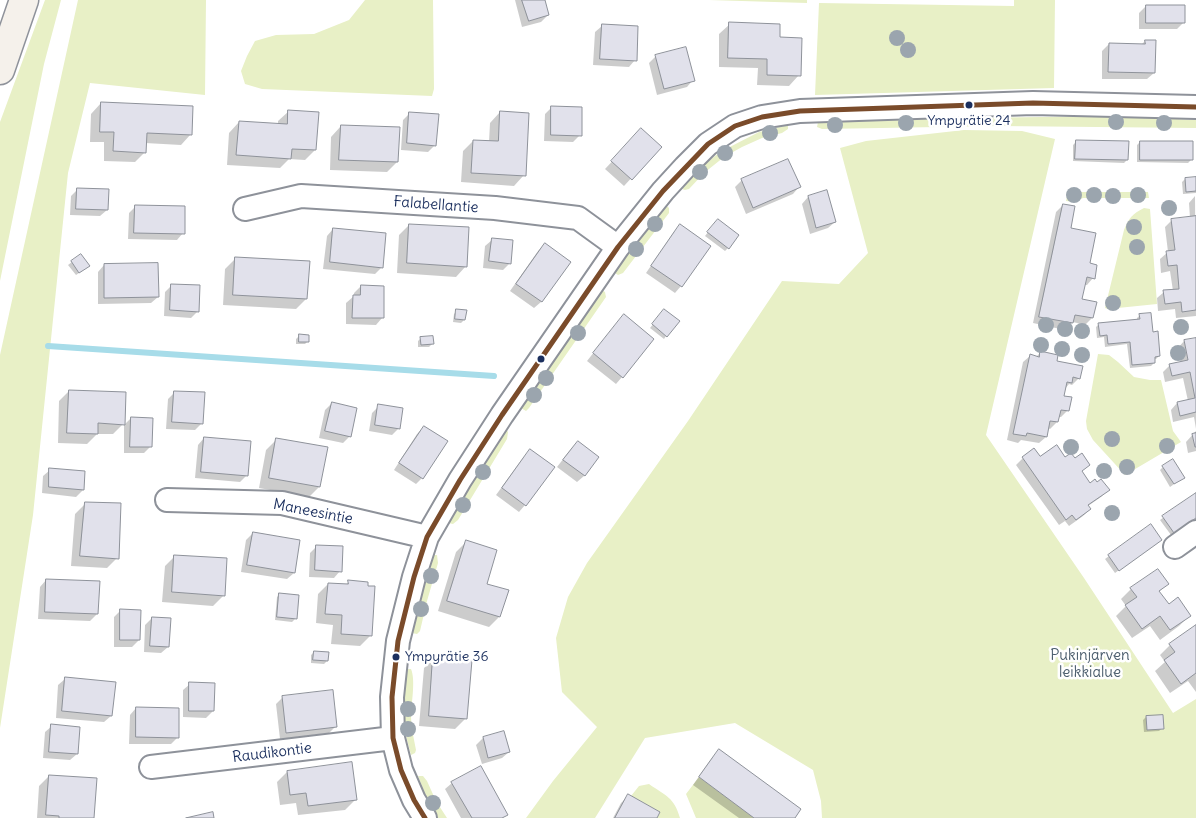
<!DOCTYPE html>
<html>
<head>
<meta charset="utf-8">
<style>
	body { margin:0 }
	canvas { display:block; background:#fff }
</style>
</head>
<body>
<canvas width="1196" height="818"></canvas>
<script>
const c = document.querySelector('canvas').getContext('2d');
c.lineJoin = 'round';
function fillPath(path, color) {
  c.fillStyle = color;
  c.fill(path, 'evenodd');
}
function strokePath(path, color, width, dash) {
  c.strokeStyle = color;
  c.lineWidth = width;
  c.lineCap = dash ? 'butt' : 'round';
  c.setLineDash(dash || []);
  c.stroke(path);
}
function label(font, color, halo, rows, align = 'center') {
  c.font = font + ' Delius,sans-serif';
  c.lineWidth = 5;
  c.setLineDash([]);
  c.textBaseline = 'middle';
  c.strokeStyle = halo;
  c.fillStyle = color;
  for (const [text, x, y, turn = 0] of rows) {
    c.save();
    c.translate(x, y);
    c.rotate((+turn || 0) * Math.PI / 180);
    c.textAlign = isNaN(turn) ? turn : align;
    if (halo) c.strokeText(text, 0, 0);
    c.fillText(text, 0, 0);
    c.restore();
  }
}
fillPath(new Path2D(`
	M45,0H61L44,64L0,281V122Z
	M78,0H206L205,95L90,83L68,173L33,515L0,728V355Z
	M365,0H433L434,89L432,96L262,89L245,84L241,71L247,56L255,41L276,35L314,34L349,20Z
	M709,0H807V3Z
	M1014,0H1055L1054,88L815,95L819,3L1014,6Z
	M1115,116L1196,120V128L998,126L822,129L817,127L818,122L893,119Z
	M788,125V129L782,133L762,138L742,147L724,157L704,173L689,189L685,190L682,189L700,168L720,152L759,132Z
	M964,130L1022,131L1055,139L986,435L1084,578L1173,713L1196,699V818H822L821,801L813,770L735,723L645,738L595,818H526L553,781L597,727L562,692L556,638L568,597L587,563L688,421L782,281L839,284L868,253L840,148L866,141Z
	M1068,192H1148L1149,198H1083L1074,202L1066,201Z
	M666,205L669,208V213L623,273L618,275L615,273L635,245Z
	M1144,208L1150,209L1157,304L1108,309L1105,308L1124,230C1129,218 1132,214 1144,208Z
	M602,290L605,292L606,297L529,408L526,411L521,408Z
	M1098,354L1109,355L1118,362L1134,377L1150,380H1161L1173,431L1181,442L1125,475L1093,440L1087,429L1086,421Z
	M506,429L508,432L507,439L458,520L453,524L448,523L466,492Z
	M434,555H437L438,563L427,601L420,631L417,634L412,633C417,606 423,580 434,555Z
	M406,669H411C416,681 411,704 411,717C411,728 414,739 416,750L415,753L411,755L405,732L404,718Z
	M418,776H423L427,781L436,801L447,818H438L429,804Z
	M699,777L754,818H696L686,794Z
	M649,784C666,796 674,797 680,818H657L660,812L631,796L639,786Z`), '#e8f0c6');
fillPath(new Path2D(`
	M515,0H543L548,15L541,22L522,27Z
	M1146,6L1184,22L1177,29H1139V13Z
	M730,24L778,38L799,75L789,86L757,85L758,68L719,67V34Z
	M602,26L635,60L629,67L593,65L595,32Z
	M1145,41L1154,73L1147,79H1102V51L1109,44L1141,45Z
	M656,56L693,80L687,87L657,95L649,63Z
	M101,103L191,134L181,145L145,143V152L135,162L104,161V142H90L91,114Z
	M552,107L580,135L573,142L544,141L545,114Z
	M289,111L315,150L305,160L289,159L280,168L227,165L229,133L239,122L278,125V121Z
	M500,112L524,175L514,186L461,182L463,151L473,141L489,142L490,123Z
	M410,113L435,145L428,152L401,150L403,120Z
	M341,126L397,162L387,172L330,170L331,137Z
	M635,137L660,147L624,186L605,169Z
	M1076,142L1127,160L1124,163L1073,161V145Z
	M1140,142L1191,160L1188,163L1137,162V145Z
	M1196,178V193L1183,194L1182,182L1185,179Z
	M742,180L799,187L793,194L746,214L735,187Z
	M78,189L107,210L100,216L70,215L71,196Z
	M1195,196L1196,316L1176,318L1175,309L1158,311L1157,298L1164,292L1173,291L1170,271L1161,273L1160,259L1168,252L1165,227L1172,220L1190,218L1189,203Z
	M808,197L835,222L828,228L810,234L802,204Z
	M1063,205L1069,229L1089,264L1093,278L1087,285H1084L1081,300L1092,318L1085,325L1073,322L1065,330L1033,323L1056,212Z
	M136,206L183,233L177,240L128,239L129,213Z
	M715,223L728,248L725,251L705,236Z
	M409,225L466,266L456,277L397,273L399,235Z
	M680,226L681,286L675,293L646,273L674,232Z
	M333,229L382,267L375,274L323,269L327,236Z
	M492,240L510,263L503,270L483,268L485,246Z
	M545,244L569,262L541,302L534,308L510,291L538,251Z
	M81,255L85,269L76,275L68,265Z
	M236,258L306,299L296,309L223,305L225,269Z
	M104,265L158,297L151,303L98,304V272Z
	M172,285L198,311L191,318L164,316L165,292Z
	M361,286L382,318L376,325L346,324V303L354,296V293Z
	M457,311L464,320L461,323L453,322L454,314Z
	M662,313L666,336L664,339L650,328Z
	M1140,315L1152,333L1159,356L1156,359H1154V363L1151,366L1130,368L1127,344L1105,347L1104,337L1097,338L1096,327L1099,324L1137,320V318Z
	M617,323L622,377L616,384L587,361Z
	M299,336L308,341L305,344H296V339Z
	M421,338L432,344L429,347H418V341Z
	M1196,339V429L1194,417L1173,422L1171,410L1177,403L1188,401L1183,378L1165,382L1163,372L1170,365L1181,363L1178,348L1184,341Z
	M1040,353L1056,361L1079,378L1072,385L1069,384L1064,390L1062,397L1068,410L1061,417H1058L1057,422L1050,429L1048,428L1046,437L1039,443L1021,440L1018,443L1007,440L1023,362L1030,356L1036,357Z
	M69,391L123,424L113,434H97L87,444L58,443L59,401Z
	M175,392L202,423L195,430L166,429L168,399Z
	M332,403L350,436L343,443L319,438L325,410Z
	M379,406L399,428L392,435L369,431L372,413Z
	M131,418L151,446L144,453H124V425Z
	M424,427L422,478L416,484L394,470L417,434Z
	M1196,431V451L1188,453L1186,442Z
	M204,438L247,475L240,482L195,478L198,445Z
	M276,440L319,487L309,497L259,488L266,450Z
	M578,442L598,457L584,476L577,482L557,467L571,449Z
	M530,451L525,505L519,512L496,495L523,458Z
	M1023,458L1065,459L1075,460L1088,465L1081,472L1090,484L1108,490L1101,497L1088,506L1090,509L1083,516L1069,526L1065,521L1059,525L1016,465Z
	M1163,467L1180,480L1170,487L1160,470Z
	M50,470L83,490L76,497L42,493L43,476Z
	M1196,494V518L1171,535L1160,520Z
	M85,504L117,558L107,568L71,566L75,514Z
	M1150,526L1157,543L1115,573L1105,559Z
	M253,533L294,573L287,579L241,572L246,540Z
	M466,542L499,617L489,627L438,611L456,552Z
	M317,546L340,571L334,578L309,577L310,553Z
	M175,556L224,595L213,606L162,602L165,566Z
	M46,580L97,614L90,621L38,619L40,587Z
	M349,582L371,635L360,646L331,644L333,625L316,623L318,594L328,584L345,585Z
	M1167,584L1159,592L1168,605L1190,615L1179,626L1160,640L1150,626L1132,638L1116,616L1126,606L1121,599L1131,589Z
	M280,594L295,619L292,622L275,620L277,597Z
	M121,610L139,640L132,647H114V617Z
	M152,618L168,647L161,653L144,652L145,625Z
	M1196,626V692L1188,681L1170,693L1155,671L1165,662L1160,655L1170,645Z
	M314,652L327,661L324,664L311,663V655Z
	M434,658L466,718L455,729L419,726L424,668Z
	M65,679L111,716L104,722L56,718L58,685Z
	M190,684L213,711L206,718L183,717V690Z
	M283,697L336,726L329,733L280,739L276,704Z
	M136,708L178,737L171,744H129L130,715Z
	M1146,717L1162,728L1159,731L1144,732L1143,720Z
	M52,726L77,754L70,760L43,758L45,732Z
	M503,732L509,752L502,758L482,764L476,745L483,738Z
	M719,751L793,818H739L693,785L712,758Z
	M287,772L356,799L345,810L298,815L296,803L280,805L277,782Z
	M49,776L93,818H37L39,786Z
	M452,783L506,814L503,818H461L445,789Z
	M628,796L656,818H613L621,803Z`), '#0003');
strokePath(new Path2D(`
	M48,346L494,376`), '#a7dce9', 6);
const building = new Path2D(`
	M522,0H545L549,15L529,21Z
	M1146,5H1185V23H1146Z
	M729,22L780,24V37L802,38L801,76L767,75V59L728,58Z
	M602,24L638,26L637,61L600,59Z
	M1145,40H1156L1155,73L1108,72L1109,43L1145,44Z
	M686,47L695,81L664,89L655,55Z
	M101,102L193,106L192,135L147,133L146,153L113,151L114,132H100Z
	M551,106L582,107V136L551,135Z
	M288,110L319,112L316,150L292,149L291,159L236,155L239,121L287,124Z
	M500,111L529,113L526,176L471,173L473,140L498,141Z
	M409,112L439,114L436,146L407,143Z
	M341,125L400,127L398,162L339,160Z
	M641,128L662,147L632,180L611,161Z
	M1076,140L1129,141L1128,160L1075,159Z
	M1140,141H1193V160H1140Z
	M788,159L801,187L753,208L741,179Z
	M1196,177V191L1186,192L1185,178Z
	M77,188L109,189L108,210L76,209Z
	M827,190L836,222L816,228L808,196Z
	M1063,204L1075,206L1071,228L1096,233L1090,263L1097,265L1095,279L1087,277L1082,299L1097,302L1093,318L1075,315L1073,323L1039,317Z
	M135,205L185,206V234L134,233Z
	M1196,216V310L1182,312L1181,302L1165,304L1163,290L1179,289L1177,265L1168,266L1166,251L1175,250L1171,219Z
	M718,219L739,235L729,249L707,232Z
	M409,224L469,227L467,267L407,263Z
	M680,224L711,246L682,287L651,266Z
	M333,228L386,233L383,268L330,262Z
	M492,238L513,240L511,264L489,261Z
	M545,243L571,262L542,302L516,284Z
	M81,254L90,266L79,273L71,261Z
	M235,257L310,261L307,299L233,295Z
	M158,263L159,297L104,298V264Z
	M171,284L200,285L199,312L170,310Z
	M361,285L384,286V318H352L353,295H360Z
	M456,309L467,310L465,320L455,319Z
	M664,309L680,321L667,337L652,324Z
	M1151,313L1153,332L1158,331L1160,356L1155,357V363L1132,365L1130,342L1108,344L1107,335L1100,336L1098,323L1140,319L1139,314Z
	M624,314L654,339L623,378L593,353Z
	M299,334L309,335V342H299Z
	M433,336L434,344L421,345L420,337Z
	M1196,338V412L1180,416L1177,402L1195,398L1190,372L1172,376L1169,364L1188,360L1184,340Z
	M1040,351L1058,355L1057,361L1083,366L1080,379L1073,377L1072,383L1067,382L1064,396L1072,397L1069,411L1061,410L1058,422L1050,421L1047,437L1027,433L1026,436L1013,434L1030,354L1039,357Z
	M69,390L126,392L125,425L98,423V434L67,433Z
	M174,391L205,392L203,424L172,422Z
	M332,402L357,408L351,437L325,431Z
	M378,404L403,408L400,429L375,425Z
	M131,417L153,418L152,447H130Z
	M424,426L448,441L423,479L399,463Z
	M1196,433V447H1195L1192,434Z
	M204,437L251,441L248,476L201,472Z
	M276,438L328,447L320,487L269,478Z
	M578,441L599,457L585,476L563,460Z
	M1057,445L1065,457L1071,453L1075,458L1082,453L1090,465L1082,471L1090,483L1095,479L1097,482L1101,479L1110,490L1088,505L1091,509L1076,520L1072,515L1066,520L1022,457L1034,448L1040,456Z
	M530,449L555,467L526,506L502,488Z
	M1173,459L1185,478L1174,484L1162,466Z
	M49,468L85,471L84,490L49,487Z
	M1196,493V518L1174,533L1162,516Z
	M85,502L121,503L119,559L80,556Z
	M1151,524L1162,540L1119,571L1108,555Z
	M253,532L300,540L295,573L247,565Z
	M466,540L497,550L487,584L509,590L500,617L447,601Z
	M316,545L343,546L342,572L315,570Z
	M174,555L227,558L225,596L172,592Z
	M1158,569L1169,584L1159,591L1169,604L1178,597L1191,616L1170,630L1160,616L1142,629L1125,605L1137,597L1130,588Z
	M46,579L100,581L98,614L45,612Z
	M348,580L368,582V586H375L372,636L341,634L342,615L325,614L328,583L348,584Z
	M279,593L299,595L297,619L277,617Z
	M120,609L141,610L140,640H120Z
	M152,617L171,618L169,647L150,646Z
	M1196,625V673L1181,684L1164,660L1175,652L1169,644Z
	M314,651L329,652L328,661L313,660Z
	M433,656L472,660L467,719L429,716Z
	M65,677L116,682L112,716L62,711Z
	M189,682L215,683L214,711H189Z
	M333,690L337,727L286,733L282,696Z
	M136,707L179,708V738L136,737Z
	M1163,715L1164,729L1147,730L1146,716Z
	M51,724L80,727L78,754L49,752Z
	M504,731L510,752L488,758L483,737Z
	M719,749L801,809L795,818H754L699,777Z
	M352,762L357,800L308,806L306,793L290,795L287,771Z
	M481,766L508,815L502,818H472L451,782Z
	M49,775L97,778L94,818H59V816L46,815Z
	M628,794L660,812L657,818H615Z
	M213,812L214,818H186Z`);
fillPath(building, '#e1e1eb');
strokePath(building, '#8e929a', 1);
const minor = new Path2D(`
	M245,209L301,196L495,208L578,218L618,247
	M167,500L282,503L427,537
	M1175,547L1196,532
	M151,767L393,738
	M425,818L414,800L401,770L393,738L392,697L398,641L414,577L427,537L460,480L502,415L618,247L663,191L685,167L708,144L735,126L762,117L800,111L1033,103L1196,107`);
const major = new Path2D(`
	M0,70L24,0`);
strokePath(minor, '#8e929a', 26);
strokePath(major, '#8e929a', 31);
strokePath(minor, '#fff', 22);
strokePath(major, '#f5f1eb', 28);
strokePath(new Path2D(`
	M425,818L414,800L401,770L393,738L392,697L398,641L414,577L427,537L460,480L502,415L618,247L663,191L708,144L735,126L762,117L800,111L1033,103L1196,107`), '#7a4b2a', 5);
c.fillStyle = '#9ba5ae';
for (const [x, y] of [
	[897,38],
	[908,50],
	[1116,122],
	[906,123],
	[1164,123],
	[835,125],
	[770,133],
	[725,153],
	[700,172],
	[1074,195],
	[1094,195],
	[1138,195],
	[1113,196],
	[1169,208],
	[655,224],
	[1134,227],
	[1137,247],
	[636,249],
	[1113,303],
	[1046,325],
	[1181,327],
	[1065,329],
	[1082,331],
	[578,333],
	[1041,345],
	[1062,349],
	[1178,353],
	[1082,355],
	[546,378],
	[534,395],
	[1112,439],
	[1167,446],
	[1071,447],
	[1127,467],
	[1104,471],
	[483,472],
	[463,505],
	[1112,513],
	[431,576],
	[421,609],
	[408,709],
	[408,729],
	[433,803]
]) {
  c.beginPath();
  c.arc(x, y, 8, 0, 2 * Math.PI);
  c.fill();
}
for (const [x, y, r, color] of [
	[969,105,4.5,"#1b2f5e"],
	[541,359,4.5,"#1b2f5e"],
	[396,657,4.5,"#1b2f5e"]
]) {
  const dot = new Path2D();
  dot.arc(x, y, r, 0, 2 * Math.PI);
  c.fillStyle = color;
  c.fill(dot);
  strokePath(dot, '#fff', 2);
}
label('14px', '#1b2f5e', '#fff', [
	["Ympyrätie 24",969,121],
	["Ympyrätie 36",405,657,"left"]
]);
label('15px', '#1b2f5e', '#fff', [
	["Falabellantie",436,205,4],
	["Maneesintie",313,512,11],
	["Raudikontie",272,753,-7]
]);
label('15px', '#4a5c6c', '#fff', [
	["Pukinjärven",1090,656],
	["leikkialue",1090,673]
]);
</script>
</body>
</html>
